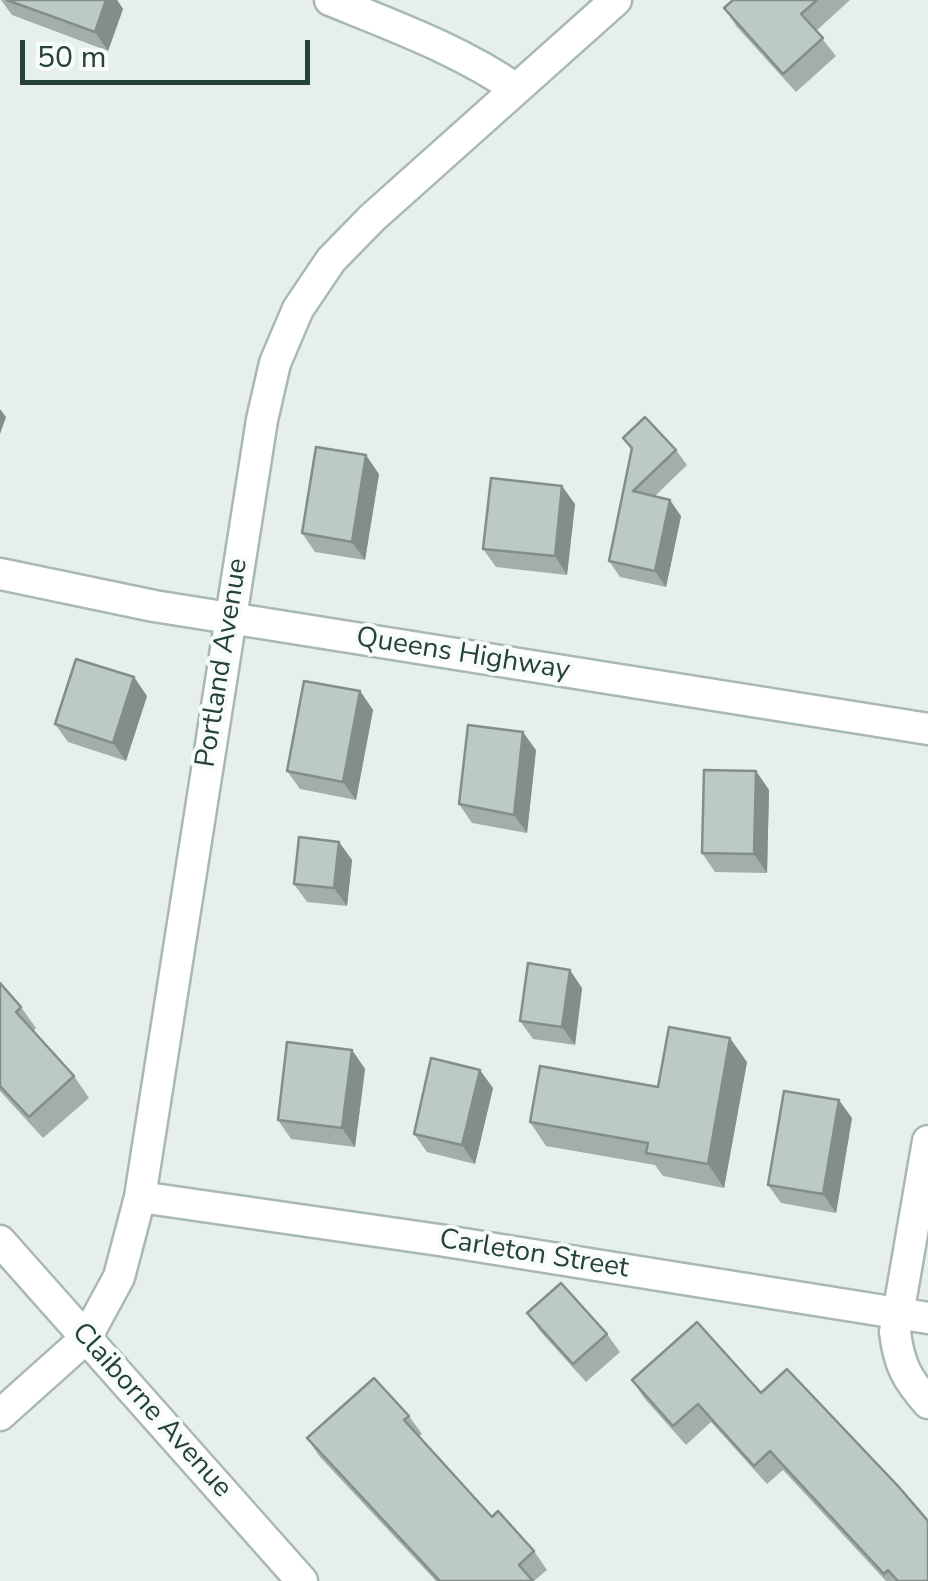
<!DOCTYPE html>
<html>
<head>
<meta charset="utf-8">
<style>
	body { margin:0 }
	#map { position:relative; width:928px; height:1581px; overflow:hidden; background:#e6efeb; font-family:"Nunito Sans",sans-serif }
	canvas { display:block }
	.scale { position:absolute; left:20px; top:40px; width:290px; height:45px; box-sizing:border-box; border:5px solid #24423a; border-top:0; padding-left:12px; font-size:30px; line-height:35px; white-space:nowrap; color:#24423a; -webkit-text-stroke:8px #f7fbf9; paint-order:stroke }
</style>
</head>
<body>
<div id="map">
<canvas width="928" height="1581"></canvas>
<div class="scale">50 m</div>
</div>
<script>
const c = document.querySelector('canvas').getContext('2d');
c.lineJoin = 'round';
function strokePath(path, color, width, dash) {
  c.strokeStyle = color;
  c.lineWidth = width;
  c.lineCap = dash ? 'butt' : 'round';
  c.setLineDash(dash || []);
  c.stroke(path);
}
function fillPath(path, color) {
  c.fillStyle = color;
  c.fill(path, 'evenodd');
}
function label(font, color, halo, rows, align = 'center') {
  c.font = font + ' "Nunito Sans",sans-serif';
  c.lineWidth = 8;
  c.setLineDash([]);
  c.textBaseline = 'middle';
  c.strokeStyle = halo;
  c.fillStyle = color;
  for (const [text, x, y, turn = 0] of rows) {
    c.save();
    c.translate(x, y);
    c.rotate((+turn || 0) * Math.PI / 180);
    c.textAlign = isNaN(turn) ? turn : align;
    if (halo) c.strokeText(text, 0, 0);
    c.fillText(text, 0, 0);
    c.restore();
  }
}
const minor = new Path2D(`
	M330,0C393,26 460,50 516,89
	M0,574L154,606L928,729
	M928,1141L895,1332C899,1364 906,1378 928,1403
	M140,1197L439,1240L928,1318
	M0,1241L302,1581
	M0,1415L86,1338L119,1277L140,1197L262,420L275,363L298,309L331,260L372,218L616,0`);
strokePath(minor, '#a8b8b2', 35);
strokePath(minor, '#fff', 30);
fillPath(new Path2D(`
	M1,0H117L123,9L108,51L12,15Z
	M733,0H850L816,31L836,56L796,92L737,27L724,8Z
	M623,438L676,450L687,465L655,496L681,516L666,587L620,577L609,561L632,451Z
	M379,474L365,560L315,552L302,533Z
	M575,504L567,575L496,567L483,549Z
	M360,691L373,710L356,800L300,789L287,771Z
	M147,696L126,761L68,742L55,724Z
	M536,750L527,833L472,823L459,804Z
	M756,771L769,790L767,873L715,872L702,853Z
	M339,842L352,860L347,906L307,902L294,884Z
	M0,983L21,1007L36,1028L33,1031L74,1076L89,1098L43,1138L0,1091Z
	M582,988L575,1045L533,1039L520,1021Z
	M352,1050L365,1069L355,1147L291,1139L278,1120Z
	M747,1062L724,1188L663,1176L655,1165L546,1146L530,1122Z
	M493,1088L475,1164L427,1152L414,1134Z
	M852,1118L836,1213L781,1203L768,1185Z
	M527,1313L607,1334L620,1352L586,1382L540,1331Z
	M632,1380L761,1393L928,1581H886L783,1470L767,1484L711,1422L686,1445L645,1399Z
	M409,1416L422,1434L419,1436L492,1517L534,1551L547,1570L534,1581H436L320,1457L307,1438Z`), '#a1aea9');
fillPath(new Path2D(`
	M106,0H117L123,9L108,51L95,32Z
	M0,409L6,417L0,434Z
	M366,455L379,474L365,560L352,542Z
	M562,486L575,504L567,575L555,556Z
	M670,500L681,516L666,587L655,571Z
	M134,677L147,696L126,761L113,743Z
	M360,691L373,710L356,800L343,782Z
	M523,732L536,750L527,833L514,815Z
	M756,771L769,790L767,873L754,854Z
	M339,842L352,860L347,906L334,888Z
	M570,970L582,988L575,1045L562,1027Z
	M730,1038L747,1062L724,1188L708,1164Z
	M352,1050L365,1069L355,1147L342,1128Z
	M480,1070L493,1088L475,1164L462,1145Z
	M839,1100L852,1118L836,1213L823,1194Z`), '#838d89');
const building = new Path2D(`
	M7,0H106L95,32Z
	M733,0H817L801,14L823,38L783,74L724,8Z
	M645,417L676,450L633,491L670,500L655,571L609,561L632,448L623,438Z
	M316,447L366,455L352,542L302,533Z
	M491,478L562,486L555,556L483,549Z
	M76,659L134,677L113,743L55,724Z
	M304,681L360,691L343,782L287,771Z
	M468,725L523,732L514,815L459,804Z
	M704,770L756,771L754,854L702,853Z
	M299,837L339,842L334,888L294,884Z
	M528,963L570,970L562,1027L520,1021Z
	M0,983L21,1007L16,1012L74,1076L29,1117L0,1086Z
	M669,1027L730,1038L708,1164L646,1153L648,1143L530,1122L540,1066L658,1087Z
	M287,1042L352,1050L342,1128L278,1120Z
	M431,1058L480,1070L462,1145L414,1134Z
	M784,1091L839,1100L823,1194L768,1185Z
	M561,1283L607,1334L573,1364L527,1313Z
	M697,1322L761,1393L787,1369L898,1486L928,1521V1581H898L888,1570L884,1574L770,1451L754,1466L698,1404L673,1426L632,1380Z
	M374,1378L409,1416L404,1420L492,1517L498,1511L534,1551L519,1565L533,1581H440L307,1438Z`);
fillPath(building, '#bbcac4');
strokePath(building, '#838d89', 2.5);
label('28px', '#24423a', '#f7fbf9', [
	["Queens Highway",463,655,9],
	["Portland Avenue",223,663,-81],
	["Carleton Street",534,1255,9],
	["Claiborne Avenue",151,1411,48]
]);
</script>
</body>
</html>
